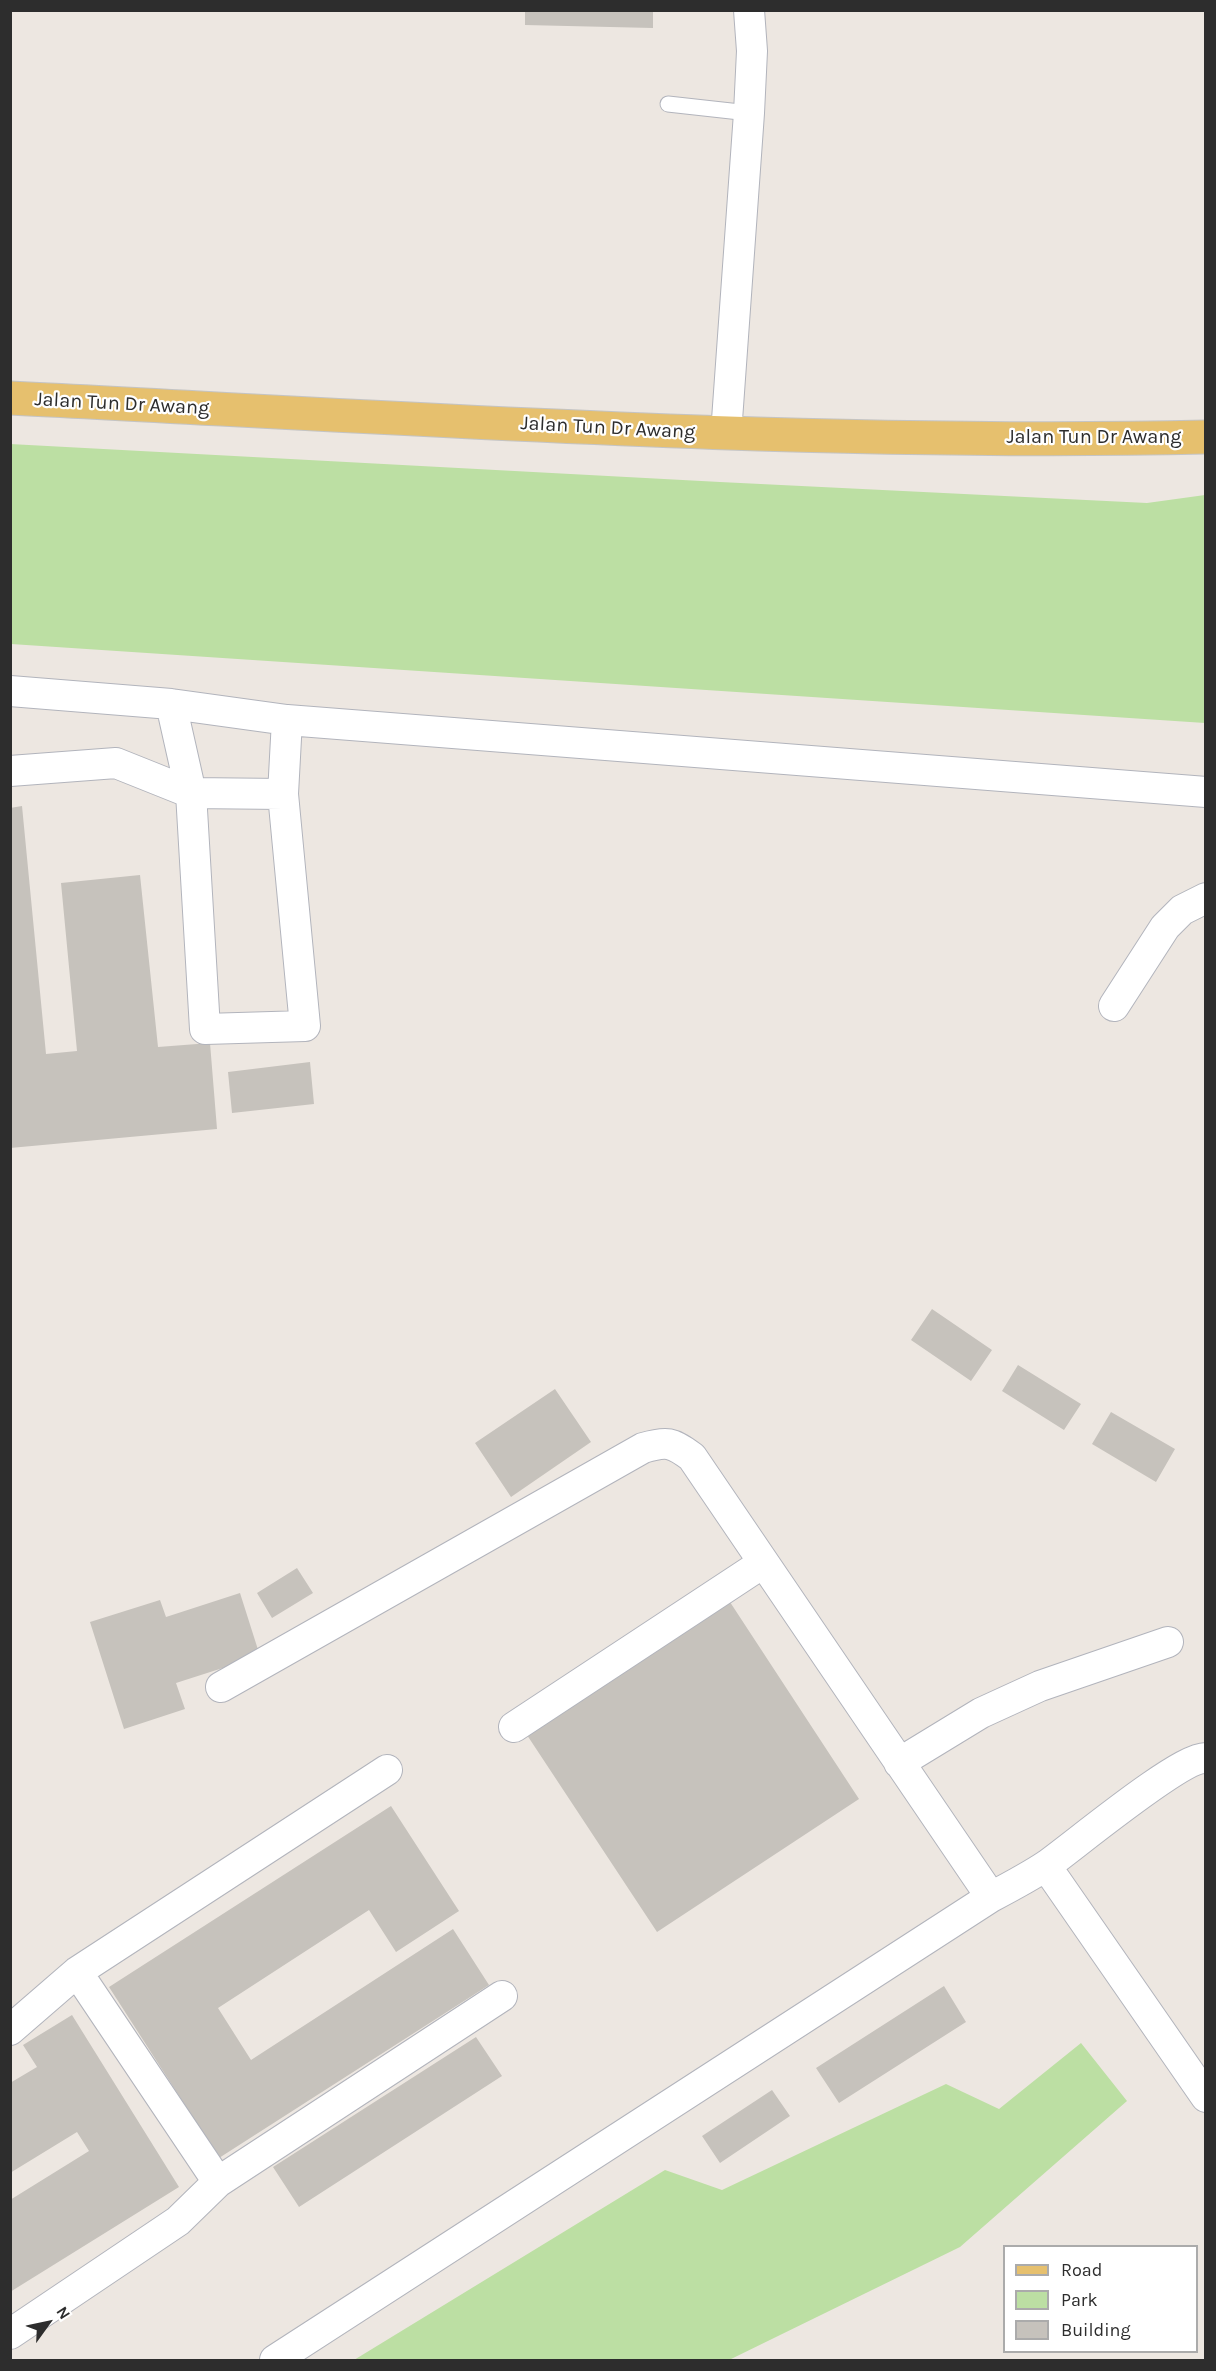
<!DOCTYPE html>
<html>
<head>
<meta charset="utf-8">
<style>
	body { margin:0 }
	#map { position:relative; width:1216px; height:2371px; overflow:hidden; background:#ede7e1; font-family:Karla,sans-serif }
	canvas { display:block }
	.frame { position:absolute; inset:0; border:12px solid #2d2d2d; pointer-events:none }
	.legend { position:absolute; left:1003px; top:2245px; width:195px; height:108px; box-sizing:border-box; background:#fff; border:2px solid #ababab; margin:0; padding:8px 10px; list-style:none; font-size:18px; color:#2d2d2d }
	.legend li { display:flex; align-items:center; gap:12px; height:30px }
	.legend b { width:30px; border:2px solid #ababab }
	.north { position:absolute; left:18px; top:2293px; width:60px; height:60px; -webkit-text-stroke:4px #fff; paint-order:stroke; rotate:57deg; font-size:16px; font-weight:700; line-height:24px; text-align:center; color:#2d2d2d }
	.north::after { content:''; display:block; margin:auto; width:21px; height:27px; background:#2d2d2d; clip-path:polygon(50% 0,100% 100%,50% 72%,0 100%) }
</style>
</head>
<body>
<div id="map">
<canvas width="1216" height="2371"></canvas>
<div class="frame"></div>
<ul class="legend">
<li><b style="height:8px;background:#e6c06e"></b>Road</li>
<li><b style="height:16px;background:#bcdfa3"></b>Park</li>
<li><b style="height:16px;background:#c6c2bc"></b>Building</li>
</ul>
<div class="north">N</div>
</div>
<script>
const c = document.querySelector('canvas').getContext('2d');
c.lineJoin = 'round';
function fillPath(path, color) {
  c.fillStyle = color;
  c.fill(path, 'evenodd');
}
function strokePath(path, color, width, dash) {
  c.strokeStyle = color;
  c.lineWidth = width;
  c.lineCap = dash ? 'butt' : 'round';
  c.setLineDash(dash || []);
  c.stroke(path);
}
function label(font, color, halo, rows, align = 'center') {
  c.font = font + ' Karla,sans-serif';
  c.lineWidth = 4.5;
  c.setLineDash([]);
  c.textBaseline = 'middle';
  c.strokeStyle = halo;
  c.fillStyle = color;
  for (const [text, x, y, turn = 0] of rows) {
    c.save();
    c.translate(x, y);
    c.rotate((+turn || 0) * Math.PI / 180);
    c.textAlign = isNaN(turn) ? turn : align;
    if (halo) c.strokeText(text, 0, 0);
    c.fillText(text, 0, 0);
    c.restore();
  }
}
fillPath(new Path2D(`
	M10,444L720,482L1147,503L1205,495V723L11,644Z
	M1081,2043L1127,2101L960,2247L729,2360H354L665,2170L722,2190L946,2084L999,2109Z`), '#bcdfa3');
fillPath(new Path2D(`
	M525,10H653V28L525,25Z
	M22,806L46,1054L77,1051L61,883L140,875L158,1047L210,1043L217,1129L10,1148V808Z
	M310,1062L314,1104L232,1113L228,1072Z
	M932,1309L992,1350L971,1381L911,1340Z
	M1018,1365L1081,1404L1064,1430L1002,1391Z
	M555,1389L591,1442L511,1497L475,1443Z
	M1111,1412L1175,1449L1156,1482L1092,1444Z
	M297,1568L313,1593L272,1618L257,1593Z
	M240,1593L260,1656L176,1683L185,1709L124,1729L90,1622L160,1600L166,1617Z
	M728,1599L859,1799L657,1932L525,1732Z
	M391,1806L459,1911L396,1952L369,1910L218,2008L251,2060L453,1929L489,1985L219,2158L109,1987Z
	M944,1986L966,2022L839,2103L816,2068Z
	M72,2015L179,2187L10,2292V2200L89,2151L77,2132L10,2173V2083L37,2067L23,2045Z
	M476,2037L502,2076L299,2207L273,2167Z
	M772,2090L790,2116L720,2163L702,2136Z`), '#c6c2bc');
const service = new Path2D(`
	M668,104L749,113`);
const minor = new Path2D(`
	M726,434L749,113L752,51L749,10
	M10,691L171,704L287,720L1206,792
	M171,704L191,793L205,1029L305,1026L283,794L287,720
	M10,771L116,763L191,793L283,794
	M1114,1006L1165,927L1182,910L1206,898
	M221,1687L643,1448C667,1441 672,1442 692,1457L991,1897
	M514,1727L763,1563
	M899,1763L981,1713L1040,1686L1168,1642
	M1046,1866L1206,2097
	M77,1972L218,2182
	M10,2030L77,1972L387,1770
	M10,2334L178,2221L218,2182L502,1996
	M275,2360L991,1897C1010,1887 1029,1877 1047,1865C1074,1846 1180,1757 1206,1758`);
const primary = new Path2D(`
	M10,398C408,418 807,446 1206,437`);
strokePath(service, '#b2b4bc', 17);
strokePath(minor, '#b2b4bc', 32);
strokePath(primary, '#c4c4c4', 35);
strokePath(service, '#fff', 15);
strokePath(minor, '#fff', 30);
strokePath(primary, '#e6c06e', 33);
label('20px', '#2d2d2d', '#fff', [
	["Jalan Tun Dr Awang",122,404,3],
	["Jalan Tun Dr Awang",608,428,3],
	["Jalan Tun Dr Awang",1094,437]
]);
</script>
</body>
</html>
